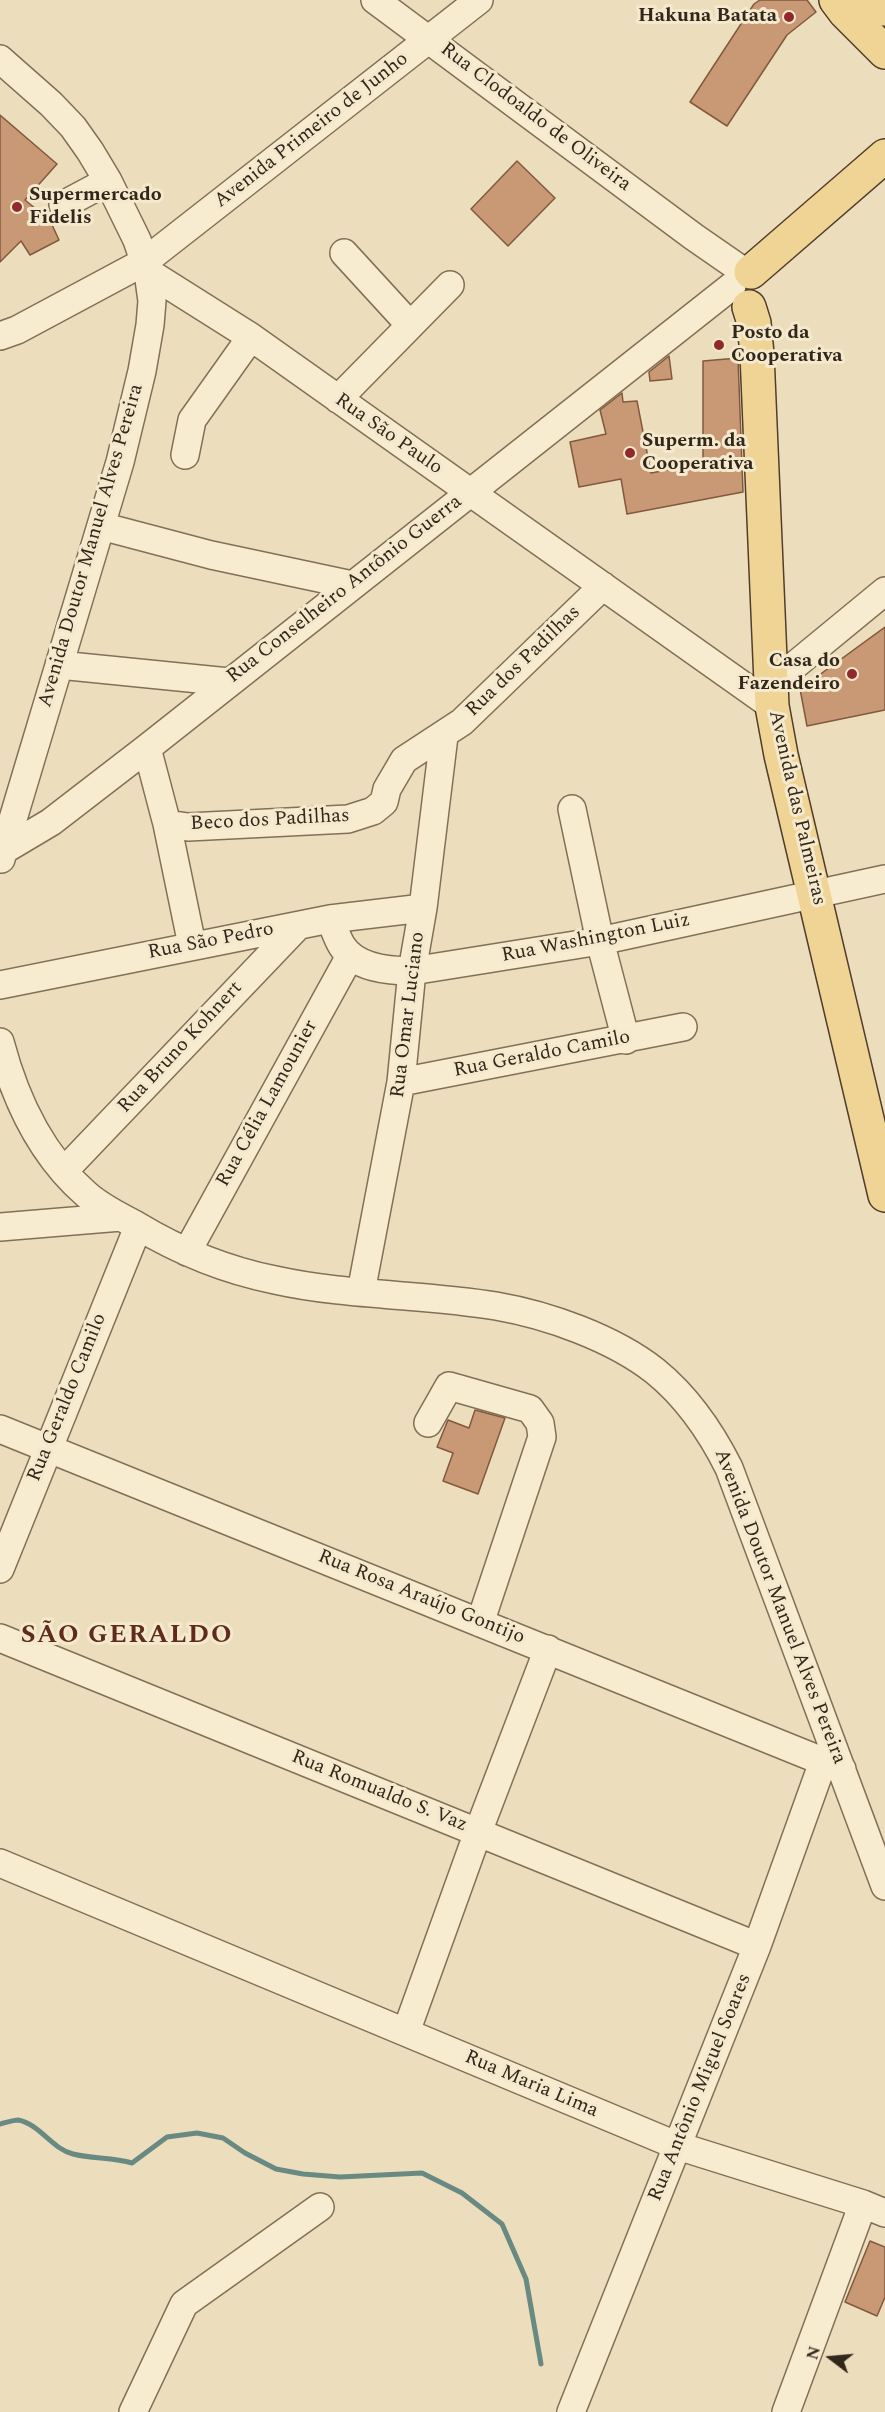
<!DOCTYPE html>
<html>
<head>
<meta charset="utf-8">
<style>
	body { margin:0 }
	#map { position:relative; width:885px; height:2412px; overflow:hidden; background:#ecdebd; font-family:Spectral,serif }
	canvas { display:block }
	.north { position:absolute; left:801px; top:2328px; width:60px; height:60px; -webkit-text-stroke:4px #f4e9cd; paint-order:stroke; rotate:286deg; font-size:16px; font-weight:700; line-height:24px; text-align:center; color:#33271b }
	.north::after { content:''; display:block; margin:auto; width:21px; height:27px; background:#33271b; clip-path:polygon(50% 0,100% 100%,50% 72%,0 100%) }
</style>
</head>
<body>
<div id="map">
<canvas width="885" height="2412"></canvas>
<div class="north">N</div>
</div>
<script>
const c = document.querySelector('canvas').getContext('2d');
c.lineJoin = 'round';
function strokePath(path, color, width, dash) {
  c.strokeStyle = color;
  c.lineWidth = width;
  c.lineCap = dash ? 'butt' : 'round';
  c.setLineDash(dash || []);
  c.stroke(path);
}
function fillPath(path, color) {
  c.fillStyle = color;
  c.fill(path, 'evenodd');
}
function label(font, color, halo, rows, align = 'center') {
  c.font = font + ' Spectral,serif';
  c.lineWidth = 6;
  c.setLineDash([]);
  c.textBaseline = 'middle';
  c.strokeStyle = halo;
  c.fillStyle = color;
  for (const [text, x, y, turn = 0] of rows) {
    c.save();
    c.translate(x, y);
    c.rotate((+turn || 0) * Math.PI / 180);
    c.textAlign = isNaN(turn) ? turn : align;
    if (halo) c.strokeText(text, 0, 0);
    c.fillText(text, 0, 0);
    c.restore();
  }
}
strokePath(new Path2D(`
	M0,2124C5,2123 13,2120 18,2120C40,2124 52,2149 73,2154C92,2159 113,2157 132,2163L167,2137L197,2133L223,2138L245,2153L276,2169L303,2174L340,2177L422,2173L462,2193L502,2224L526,2279L541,2364`), '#698a82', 5);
const building = new Path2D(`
	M760,0H807L816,12L787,35L727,126L690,102L754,4Z
	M0,115L57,164L25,200L42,214L48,216L59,240L30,255L21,241L0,262Z
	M517,161L555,198L508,246L471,209Z
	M669,356L672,379L650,381L649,372Z
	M738,358L743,492L627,514L621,479L579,487L570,442L606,434L600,410L622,393L623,402L637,401L651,473L703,463V361Z
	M885,627V710L807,726L800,689Z
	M475,1410L505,1418L478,1494L443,1481L453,1453L437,1447L448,1420L469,1428Z
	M870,2241L885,2247V2297L877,2316L845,2302Z`);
fillPath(building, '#c99874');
strokePath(building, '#82593e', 1.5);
const minor = new Path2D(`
	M375,0L694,237L746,273
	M0,59L51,104L73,127L90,151L108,181L137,240L148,272L152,301L150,325L142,371L120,462L1,859
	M63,205L108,181
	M344,253L410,325
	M148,272L251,337L772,706
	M0,336L17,330L144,262L479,0
	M338,399L450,285
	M185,455L192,420L251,337
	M101,526L211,555L352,585
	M59,665L229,682
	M789,670L885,591
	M147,748L167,824L192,945
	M572,809L600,941L626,1040
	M167,824L188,827L348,819L373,811L384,802L387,789L404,760L462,722L603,586
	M4,850L51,822L147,748L732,286
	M330,919C334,928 337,938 342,946C356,968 388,971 412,971L600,941L885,879
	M0,985L330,919L423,908
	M0,1042C15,1099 40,1154 86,1194C100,1207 119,1216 136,1225C179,1251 225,1270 275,1280C347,1296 423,1294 496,1306C548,1315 613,1338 655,1371C687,1397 711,1432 729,1468L885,1886
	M401,1082L683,1027
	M64,1171L298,926
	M0,1227L121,1217
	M187,1252L350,956
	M361,1292L401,1082L412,971L423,908L444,736
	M428,1423L449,1386L530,1409L540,1423L542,1437L480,1623
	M0,1429L842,1769
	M0,1569L138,1227
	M0,1638L757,1946
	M0,1863L678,2146L863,2204L885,2213
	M406,2032L478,1832L548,1649
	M133,2412L184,2304L320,2207
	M571,2412L757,1946L823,1762
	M786,2412L863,2204`);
const major = new Path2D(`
	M836,0L845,12L885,52
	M867,0L885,9
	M751,272L885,156
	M749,307L754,323L757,354L772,706L781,755L885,1195`);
strokePath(minor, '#836f57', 30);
strokePath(major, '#513d2c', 36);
strokePath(minor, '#f7ecd0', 27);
strokePath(major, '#f0d495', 33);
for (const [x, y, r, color] of [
	[789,17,6,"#902929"],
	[17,207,6,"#902929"],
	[719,345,6,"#902929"],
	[630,453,6,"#902929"],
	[852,674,6,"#902929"]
]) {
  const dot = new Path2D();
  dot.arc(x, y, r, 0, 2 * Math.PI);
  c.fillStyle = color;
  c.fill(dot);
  strokePath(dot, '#f4e9cd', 2);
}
label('bold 20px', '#33271b', '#f4e9cd', [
	["Hakuna Batata",777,17,"right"],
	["Supermercado",29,196],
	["Fidelis",29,219],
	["Posto da",731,334],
	["Cooperativa",731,357],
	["Superm. da",642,442],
	["Cooperativa",642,465],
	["Casa do",840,662,"right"],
	["Fazendeiro",840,685,"right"]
], 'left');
label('20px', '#33271b', '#f4e9cd', [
	["Rua Clodoaldo de Oliveira",535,118,37],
	["Avenida Primeiro de Junho",312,131,-38],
	["Rua São Paulo",388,435,35],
	["Avenida Doutor Manuel Alves Pereira",92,546,-74],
	["Rua Conselheiro Antônio Guerra",345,590,-38],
	["Rua dos Padilhas",524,662,-44],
	["Avenida das Palmeiras",796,808,77],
	["Beco dos Padilhas",270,821,-3],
	["Rua Washington Luiz",596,939,-11],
	["Rua São Pedro",211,942,-11],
	["Rua Omar Luciano",409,1015,-83],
	["Rua Bruno Kohnert",181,1048,-47],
	["Rua Geraldo Camilo",542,1055,-11],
	["Rua Célia Lamounier",268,1104,-61],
	["Rua Geraldo Camilo",68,1398,-68],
	["Rua Rosa Araújo Gontijo",421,1598,22],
	["Avenida Doutor Manuel Alves Pereira",779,1607,69],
	["Rua Romualdo S. Vaz",379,1792,22],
	["Rua Maria Lima",531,2085,23],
	["Rua Antônio Miguel Soares",701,2088,-68]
]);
c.letterSpacing = '1.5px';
label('bold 26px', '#5e2b1c', '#f4e9cd', [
	["SÃO GERALDO",127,1637]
]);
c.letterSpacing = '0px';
</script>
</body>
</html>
